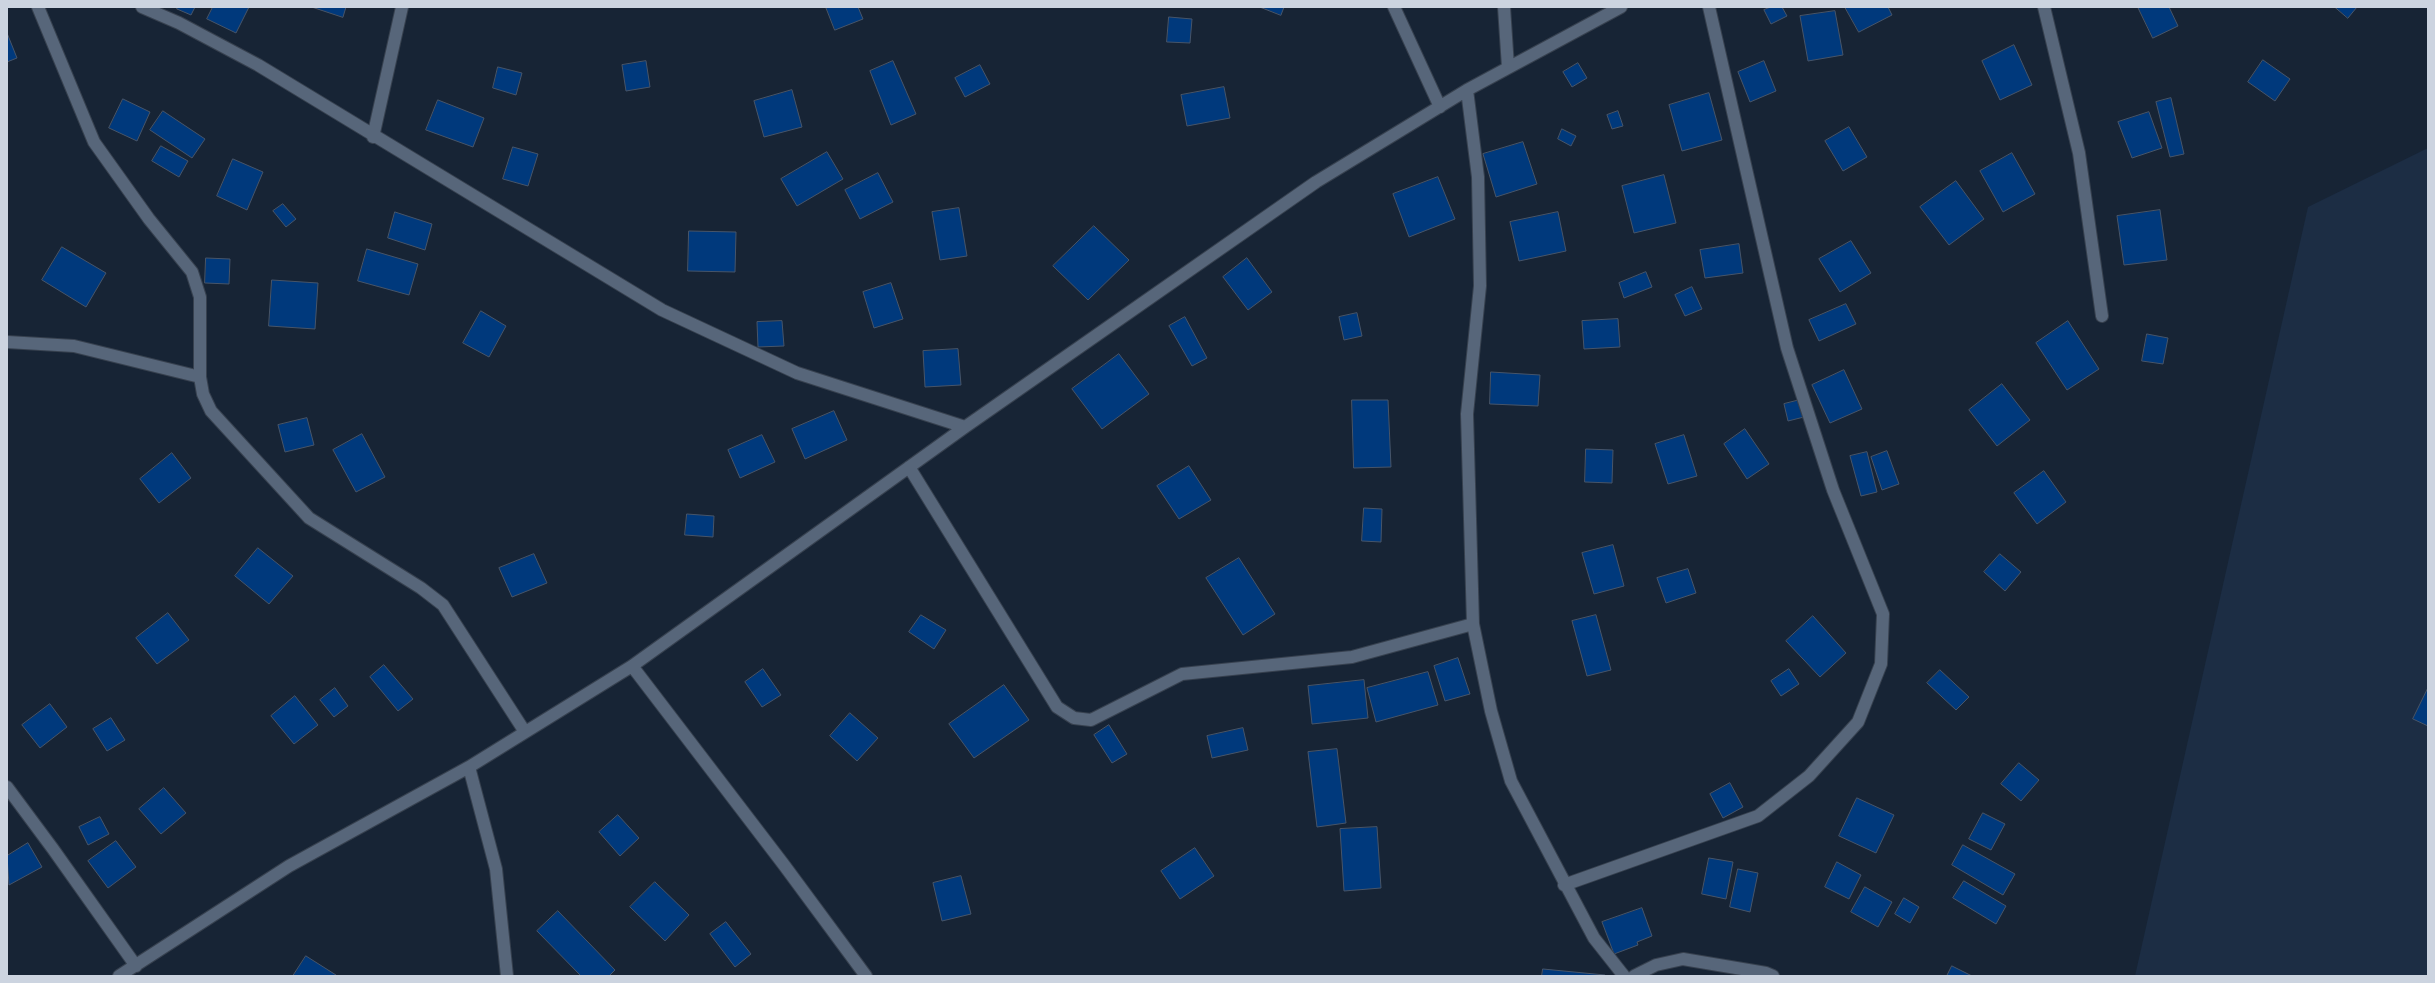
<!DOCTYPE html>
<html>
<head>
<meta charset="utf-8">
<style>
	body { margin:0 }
	#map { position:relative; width:2435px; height:983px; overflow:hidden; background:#172435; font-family:"Work Sans",sans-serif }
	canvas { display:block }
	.frame { position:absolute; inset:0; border:8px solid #ccd4e0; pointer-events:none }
</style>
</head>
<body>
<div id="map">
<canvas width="2435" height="983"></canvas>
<div class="frame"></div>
</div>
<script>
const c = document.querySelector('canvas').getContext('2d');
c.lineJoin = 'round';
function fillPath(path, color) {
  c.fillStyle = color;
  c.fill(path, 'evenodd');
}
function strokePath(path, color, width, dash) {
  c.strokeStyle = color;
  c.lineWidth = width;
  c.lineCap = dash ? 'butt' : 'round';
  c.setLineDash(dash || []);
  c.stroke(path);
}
fillPath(new Path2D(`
	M2428,148V976H2135L2308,207Z`), '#1c2d44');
const building = new Path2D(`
	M178,7H195L191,15L177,9Z
	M213,7H249L236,33L207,19Z
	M312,7H346L343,17Z
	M826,7H858L863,19L835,30Z
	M1260,7H1284L1281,15Z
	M1771,7H1782L1787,16L1771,24L1764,10Z
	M1845,7H1888L1892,15L1859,32Z
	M2138,7H2169L2178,26L2153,38Z
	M2335,7H2357L2348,18Z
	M1835,11L1843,55L1808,61L1800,16Z
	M1169,17L1192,19L1190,43L1167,42Z
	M7,33L17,58L7,62Z
	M2014,45L2032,85L2000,100L1982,61Z
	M2263,60L2290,79L2275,101L2248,82Z
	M646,61L650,87L626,91L622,65Z
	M893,61L916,114L891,125L870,71Z
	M1764,61L1776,91L1750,102L1738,72Z
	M1578,63L1587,78L1572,87L1563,72Z
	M980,65L990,84L965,97L955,78Z
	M498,67L522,73L516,95L493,88Z
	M1224,87L1230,118L1187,126L1181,95Z
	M792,90L802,127L764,137L754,101Z
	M1709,93L1722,140L1682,151L1669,105Z
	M2171,98L2184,154L2170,157L2156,102Z
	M123,99L150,112L137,141L109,128Z
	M438,100L484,118L473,147L426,130Z
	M163,111L205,139L192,158L150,130Z
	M1618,111L1623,126L1612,129L1607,115Z
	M2149,112L2162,148L2132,158L2118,122Z
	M1849,127L1867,157L1843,171L1825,141Z
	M1562,129L1576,136L1571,146L1558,139Z
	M1523,142L1537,184L1496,197L1483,154Z
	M161,146L188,161L179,177L152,161Z
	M513,147L538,154L528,186L503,179Z
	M827,152L843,179L797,206L781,179Z
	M2012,153L2035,194L2003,212L1980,171Z
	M233,159L263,172L247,210L217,196Z
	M878,173L893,202L860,219L845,190Z
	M1664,175L1676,223L1634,233L1622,186Z
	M1438,177L1455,219L1409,237L1393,194Z
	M1956,181L1984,219L1949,245L1920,207Z
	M283,204L296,219L286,227L273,211Z
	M959,208L967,256L940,260L932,212Z
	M2160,210L2167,260L2124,265L2117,216Z
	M395,212L432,224L425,250L388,238Z
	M1558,212L1566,251L1519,261L1510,222Z
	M1094,226L1129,260L1088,300L1053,266Z
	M689,231L736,232L735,272L688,271Z
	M1851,241L1871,273L1840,292L1819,259Z
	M1739,244L1743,273L1705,278L1700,250Z
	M62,247L106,273L86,307L42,280Z
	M367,249L418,264L409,295L358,281Z
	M206,258L230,259L229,284L205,283Z
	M1247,258L1272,292L1248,310L1223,277Z
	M1646,272L1652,287L1624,298L1619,283Z
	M272,280L318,283L315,329L269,326Z
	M891,283L903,319L874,328L863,292Z
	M1692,287L1702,309L1685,316L1675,295Z
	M1846,304L1856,324L1819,341L1809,320Z
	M481,311L506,326L489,357L463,343Z
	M1357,313L1362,336L1344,340L1339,317Z
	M1185,317L1207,358L1192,366L1169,326Z
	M1618,319L1620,347L1584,349L1582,321Z
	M782,321L784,346L758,347L757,322Z
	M2068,321L2099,369L2067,390L2036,343Z
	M2147,334L2168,338L2163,364L2142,361Z
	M958,349L961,385L925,387L923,351Z
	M1119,354L1149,394L1102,429L1072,389Z
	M1844,370L1862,409L1830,423L1812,385Z
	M1491,372L1540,375L1538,406L1490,404Z
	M2002,384L2030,420L1997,446L1969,410Z
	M1352,400H1388L1391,467L1354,468Z
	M1800,400L1804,417L1788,421L1784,404Z
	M834,411L847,440L805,459L792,429Z
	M307,418L314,445L285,452L278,425Z
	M1745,429L1769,464L1747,479L1724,444Z
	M362,434L385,477L356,492L333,450Z
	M762,435L775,462L740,478L728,450Z
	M1684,435L1697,476L1668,484L1655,444Z
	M1586,449L1613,450L1612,483L1585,482Z
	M1887,451L1899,484L1882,490L1871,457Z
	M1867,452L1877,492L1861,496L1850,456Z
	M172,453L191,478L159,503L140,479Z
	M1189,466L1211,500L1179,519L1157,486Z
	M2044,471L2066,502L2037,524L2014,493Z
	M1364,508L1382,509L1381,542L1362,541Z
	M687,514L714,516L713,537L685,535Z
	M1613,545L1624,586L1594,594L1582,553Z
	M258,548L293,576L269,604L235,576Z
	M534,554L547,583L512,597L499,568Z
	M2000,554L2021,572L2005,591L1984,572Z
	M1239,558L1275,614L1243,635L1206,578Z
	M1688,569L1696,593L1666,603L1657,578Z
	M168,613L189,640L157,664L136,638Z
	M921,615L946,630L934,649L909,632Z
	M1596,615L1611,670L1587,676L1572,621Z
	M1813,616L1846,653L1820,677L1786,641Z
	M1458,658L1470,694L1445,701L1434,666Z
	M384,665L413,699L398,711L370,677Z
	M763,669L781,695L762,707L745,682Z
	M1789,669L1799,684L1781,696L1771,681Z
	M1940,670L1969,697L1956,710L1927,683Z
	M1428,672L1438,705L1376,722L1367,688Z
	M1364,680L1368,718L1312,724L1308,686Z
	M1004,685L1029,720L974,758L949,724Z
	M335,688L348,706L334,717L320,700Z
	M2428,688V726L2413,719Z
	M295,696L318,725L294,744L271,716Z
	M50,704L67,727L40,748L22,725Z
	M850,713L878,738L857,761L830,736Z
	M111,718L125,740L107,751L93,729Z
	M1109,725L1127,754L1112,763L1094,735Z
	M1243,728L1248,750L1212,758L1207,736Z
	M1337,749L1346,823L1317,827L1308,752Z
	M2019,763L2039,780L2021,801L2001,784Z
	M1730,783L1743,807L1723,818L1710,794Z
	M164,788L186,813L161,834L139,809Z
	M1857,798L1894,815L1876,853L1839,836Z
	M1983,813L2005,824L1991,850L1969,839Z
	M618,815L639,838L620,856L599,832Z
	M100,817L109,834L88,845L79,827Z
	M1377,827L1381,888L1344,891L1340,829Z
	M116,841L136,867L108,888L88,861Z
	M28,843L42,867L9,885L7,856Z
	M1963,845L2015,874L2003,895L1952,865Z
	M1195,848L1214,876L1180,899L1161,871Z
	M1709,858L1733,862L1726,899L1702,894Z
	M1837,862L1861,875L1849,899L1825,887Z
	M1738,869L1758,873L1750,912L1730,907Z
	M961,876L971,914L942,921L933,883Z
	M1964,881L2006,906L1996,924L1953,898Z
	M655,882L689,915L665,941L630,907Z
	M1865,887L1892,902L1878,927L1851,912Z
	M1904,898L1919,907L1910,923L1895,914Z
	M1642,908L1652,936L1637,942L1638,945L1614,954L1602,922Z
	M558,911L615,970L609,976H581L537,931Z
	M726,922L751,954L735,967L710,934Z
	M306,956L336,975L335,976H293Z
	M1952,966L1972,976H1947Z
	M1543,969L1605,975V976H1542Z`);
fillPath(building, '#00397c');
strokePath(building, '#475569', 1);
const minor = new Path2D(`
	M38,7L94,142L149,219L192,272L200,297V377L203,394L211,411L309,518L421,588L443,605L525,732
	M142,7L179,23L258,65L662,310L797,373L965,427
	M1394,7L1440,107
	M1504,7L1508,67
	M2044,7L2079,153L2102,316
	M1467,90L1478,177L1480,286L1467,414L1473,624L1491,711L1511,781L1594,938L1624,976
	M373,137L402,7
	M7,342L74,346L200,377
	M909,467L1057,707L1074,718L1091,720L1182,674L1352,657L1473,624
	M632,666L784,865L866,976
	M469,767L496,869L507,976
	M7,787L53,849L136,966
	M1564,885L1758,816L1809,776L1858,722L1881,664L1883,614L1833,490L1787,348L1709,7
	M119,976L289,866L469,767L632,666L965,427L1316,182L1467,90L1621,7
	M1634,976L1656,965L1683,959L1766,973L1773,976`);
strokePath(minor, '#37414f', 14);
strokePath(minor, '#57667a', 12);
</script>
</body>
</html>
